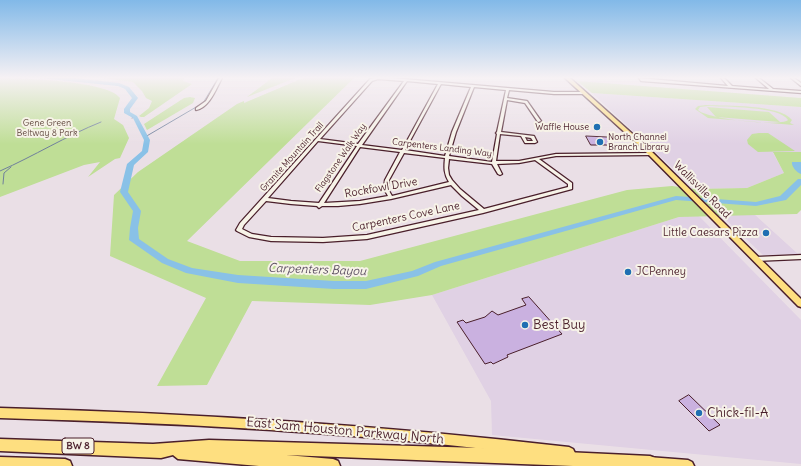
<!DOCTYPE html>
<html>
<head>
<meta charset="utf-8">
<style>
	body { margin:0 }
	canvas { display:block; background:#eadfe6 }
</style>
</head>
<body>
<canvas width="801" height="466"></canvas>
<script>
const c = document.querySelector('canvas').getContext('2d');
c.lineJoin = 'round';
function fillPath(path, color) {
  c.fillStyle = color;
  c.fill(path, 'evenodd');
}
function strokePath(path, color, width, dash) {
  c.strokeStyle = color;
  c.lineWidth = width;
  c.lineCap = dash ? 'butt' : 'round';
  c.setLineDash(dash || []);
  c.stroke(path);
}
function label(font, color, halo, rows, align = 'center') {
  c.font = font + ' Delius,sans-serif';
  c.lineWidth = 4;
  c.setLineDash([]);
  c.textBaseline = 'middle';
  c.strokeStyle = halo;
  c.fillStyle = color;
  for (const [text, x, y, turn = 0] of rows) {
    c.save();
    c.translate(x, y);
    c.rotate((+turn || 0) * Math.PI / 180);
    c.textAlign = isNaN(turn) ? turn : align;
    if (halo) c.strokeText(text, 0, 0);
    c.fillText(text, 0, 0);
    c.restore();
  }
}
fillPath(new Path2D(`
	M592,93L801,107V152L773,153L784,173L747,188L695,189Z
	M754,214L798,254L763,255L721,215Z
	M698,215L801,320V464L492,435L491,401L432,295L679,217Z`), '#e0d1e4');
fillPath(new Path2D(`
	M0,78C21,78 109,81 120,98L114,119L123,125L129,138L120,158L115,159L88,177L100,162L84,165L0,197Z
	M103,78H184L183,81L192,84L144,117H141L139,116L149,108L152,101L146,98L142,91L133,82Z
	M272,78H295L247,97Z
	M303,78H354L187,241L240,261H360L627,190L672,186L695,189L747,188L784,173L773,152H801V210L797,214L679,217L432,295L370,305L252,301L207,385L157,386L206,298L110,256L114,195L138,172L237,104L244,101V103Z
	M577,81L801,98V107L592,93Z
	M190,97L195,98L193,103L147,130L144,124L184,98Z
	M706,105C726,106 780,104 792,120L790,123L794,125L708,118L695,109L698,106ZM708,106C724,107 780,106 788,120C780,127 706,119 698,110L700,107Z
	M707,107L769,112L780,122L716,117Z
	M759,133H768L795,151L758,152L748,144L747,140L752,134Z`), '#bfde96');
strokePath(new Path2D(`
	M132,118L135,117
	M145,137L203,103L218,78
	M0,171C34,156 66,136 101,122
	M3,184L4,173L11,167`), '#70809c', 1);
fillPath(new Path2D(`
	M39,78H74L119,83L129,87L138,98L130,109V112L137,116L150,140L148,152L134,165L128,192L141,211L138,228L139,239L168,259L192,268L238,275L334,281H366L412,271L435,262L676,196L756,202L780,196L798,179H801V185L786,200L756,206L676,200L441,266L418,276L366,289H334L238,283L186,273L162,263L129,240L130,228L133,211L120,192L127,164L142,151L144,140L133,118L124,113V109L132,98L125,89L118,86Z
	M792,162H801V174C797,173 791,166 792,162Z`), '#89c1e7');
const building = new Path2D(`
	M586,136L607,137L614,145H591Z
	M529,297L562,334L507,355L508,357L493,364L491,362L485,364L457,322L463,320L466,323L485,317L492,311L498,315L526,305L522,299Z
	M689,395L720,425L709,431L679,401Z`);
fillPath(building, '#cab1e0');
strokePath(building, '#4a1f2b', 1);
const minor = new Path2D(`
	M219,78H222C216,89 209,108 196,110V108L206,101Z
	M373,78H392L554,92H585L586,93L584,94H554L509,90L507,98L527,101L541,121L538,122L525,103L507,100L501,132L534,136L537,142L535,143H525L521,136L500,134L496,161H519L556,154L651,153L653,154L651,155L556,156L539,159L572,183V189L483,213L367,239L323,242L271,241L249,237L237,231L236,230L240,223L370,79ZM378,79L404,81L358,144L320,139L372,81ZM407,81L438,84L402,150L362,145ZM441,84L471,87L452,132L445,156L405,150ZM474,87L506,90L497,132L496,133L497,134L492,162L449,156L456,132ZM525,137L531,138L533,141H527ZM318,141L357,146L319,203L291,201L268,198ZM360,147L400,152L385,180L384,189L388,196L360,201L324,203ZM404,153L445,158C444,168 444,174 449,182L392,196L388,189L389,180ZM449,159L492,164L498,174L500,175L502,174L497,164L519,163L535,160L568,184V187L484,209L460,189L452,180L449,175L448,168ZM451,185L462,196L479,210L367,235L323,238L271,237L252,234L242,229L244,225L266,201L291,204L317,206L319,208L322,206H338L360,204L391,199Z
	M639,78L728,86L721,78H724L732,86L769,89L756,78H759L773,89L801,91V93L641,81Z
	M791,78H794L801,83V86Z
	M801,255V259L756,261L753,259L756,257Z`);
const major = new Path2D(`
	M565,78H570L646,146L801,299V307L798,306L642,148Z
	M0,408C190,413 380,425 569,447L573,449L575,453L573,457L569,459C474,447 379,437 284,431C189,424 95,421 0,418Z
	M648,457L688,460L692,462L694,466H643L642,463L644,459Z`);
const highway = new Path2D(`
	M0,439L153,444L209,440L481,448L650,456L655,458L657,463L655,466H573L286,455L333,459L338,461L340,466H259L178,459L173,455L161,458L0,451Z
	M0,457L65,459L70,461L72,466H0Z`);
strokePath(minor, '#4a1f2b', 2.5);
strokePath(major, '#4a1f2b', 3);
strokePath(highway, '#4a1f2b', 3);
fillPath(minor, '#f7f3e8');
fillPath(major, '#fedf80');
fillPath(highway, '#fedf80');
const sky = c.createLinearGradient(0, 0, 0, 144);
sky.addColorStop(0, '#82b9e8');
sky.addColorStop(0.54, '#f6f1f4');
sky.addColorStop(1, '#f6f1f400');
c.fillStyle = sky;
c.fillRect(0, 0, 801, 144);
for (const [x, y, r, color] of [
	[597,127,4,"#1f6fb2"],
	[600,142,4,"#1f6fb2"],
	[766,233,4,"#1f6fb2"],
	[628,272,4,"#1f6fb2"],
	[525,325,4,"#1f6fb2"],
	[699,413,4,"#1f6fb2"]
]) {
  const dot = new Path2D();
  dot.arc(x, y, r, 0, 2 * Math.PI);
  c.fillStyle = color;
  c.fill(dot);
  strokePath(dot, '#f7f3e8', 1.5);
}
label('9px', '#674f46', '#f7f3e8', [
	["Gene Green",47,123],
	["Beltway 8 Park",47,133]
]);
label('9px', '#4a1f2b', '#f7f3e8', [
	["Waffle House",589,127],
	["North Channel",608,137,"left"],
	["Branch Library",608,147,"left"]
], 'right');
label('9px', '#4a1f2b', '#f7f3e8', [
	["Carpenters Landing Way",442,148,7],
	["Granite Mountain Trail",292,157,-48],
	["Flagstone Walk Way",341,158,-55]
]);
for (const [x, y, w] of [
	[78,446,32]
]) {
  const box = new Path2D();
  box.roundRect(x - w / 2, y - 8, w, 16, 3);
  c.fillStyle = '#f7f3e8';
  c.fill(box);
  strokePath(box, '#4a1f2b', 1);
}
label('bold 10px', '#4a1f2b', null, [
	["BW 8",78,446]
]);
label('11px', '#4a1f2b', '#f7f3e8', [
	["Rockfowl Drive",381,188,-10],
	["Wallisville Road",702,190,45],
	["Carpenters Cove Lane",406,217,-12]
]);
label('11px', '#4a1f2b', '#f7f3e8', [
	["Little Caesars Pizza",758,233],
	["JCPenney",636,272,"left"]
], 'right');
label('italic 12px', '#5d5063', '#f7f3e8', [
	["Carpenters Bayou",317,270,2]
]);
label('13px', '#4a1f2b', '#f7f3e8', [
	["Best Buy",533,325],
	["Chick-fil-A",707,413]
], 'left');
label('13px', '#4a1f2b', '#f7f3e8', [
	["East Sam Houston Parkway North",345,431,5]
]);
</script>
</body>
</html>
